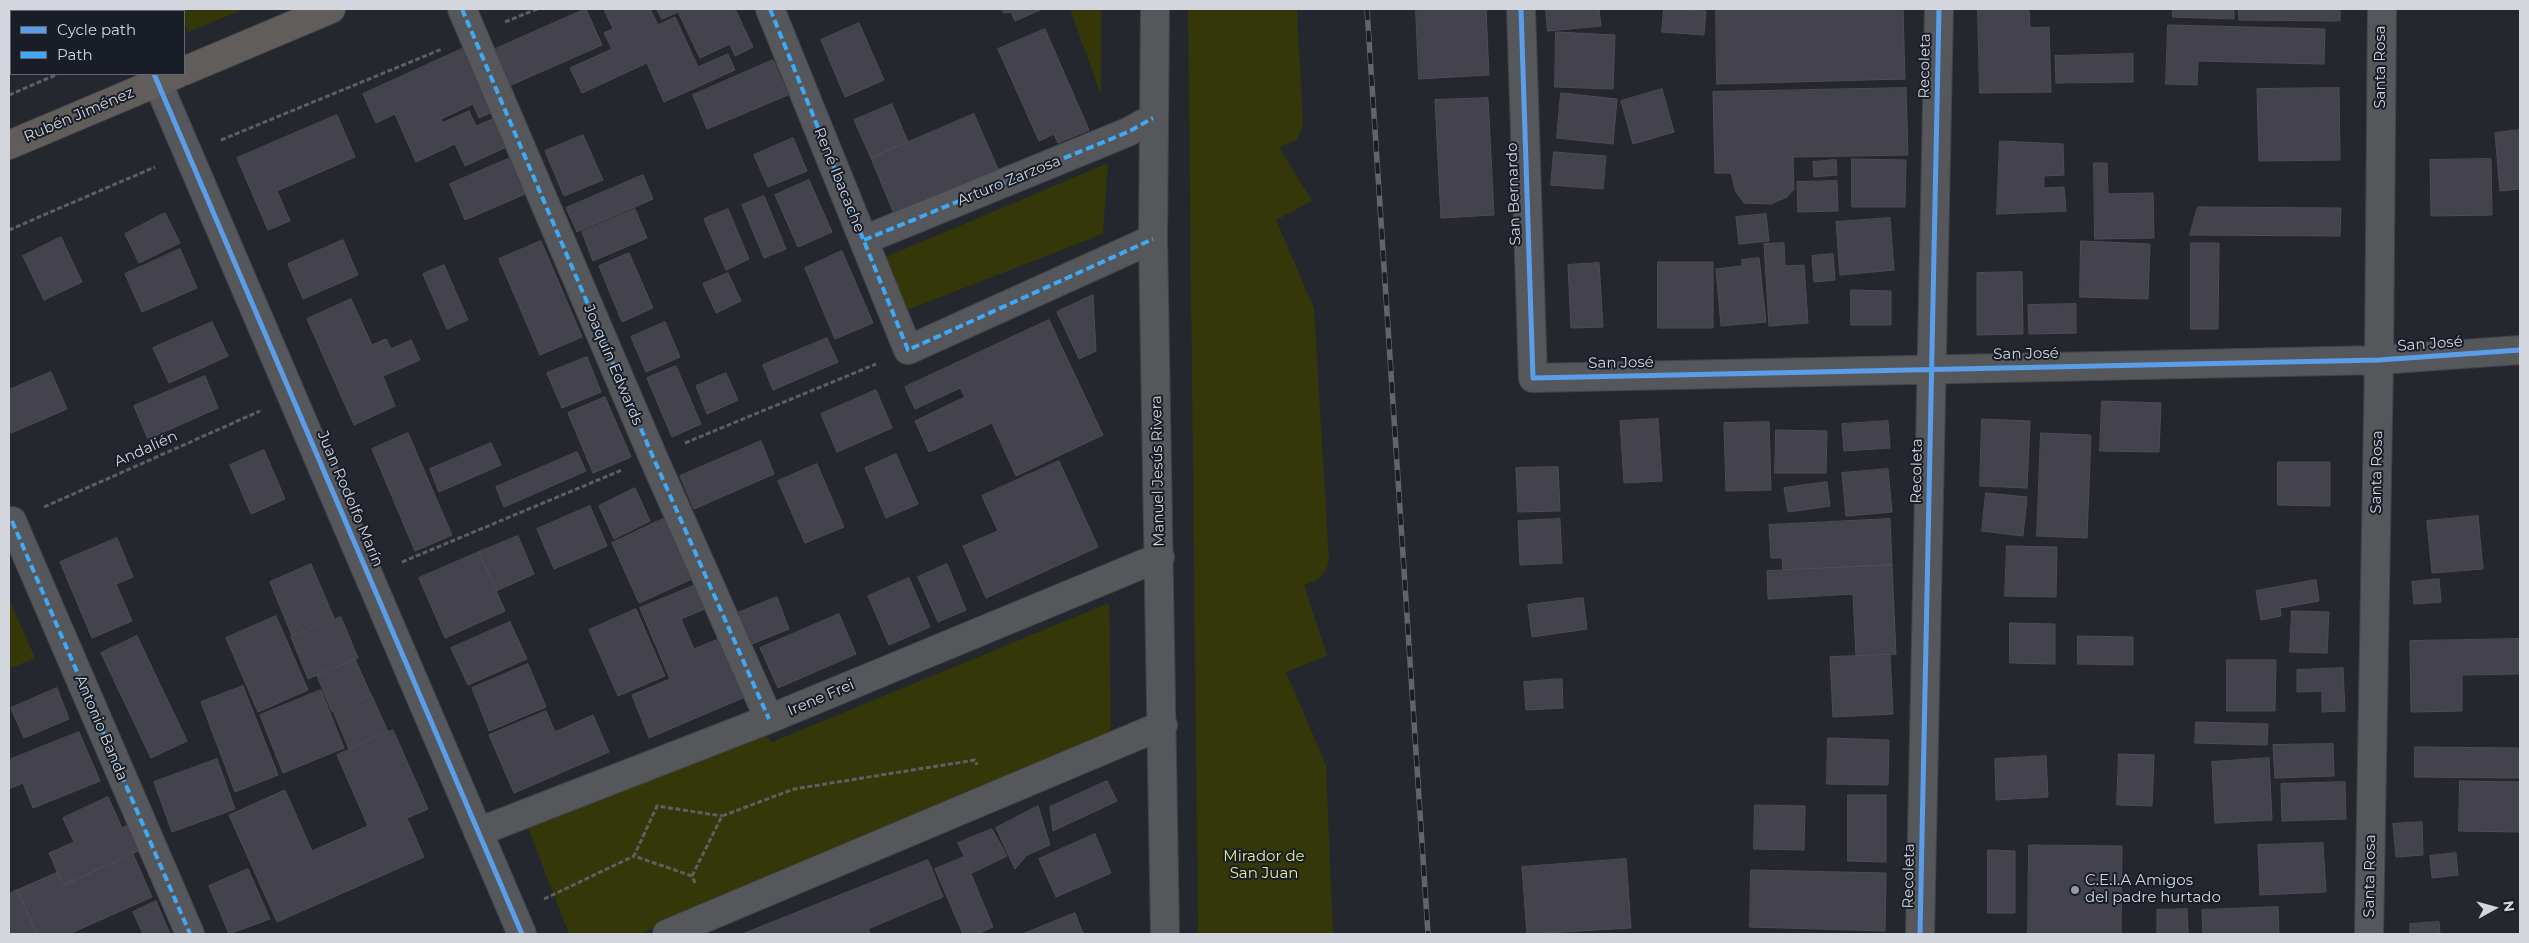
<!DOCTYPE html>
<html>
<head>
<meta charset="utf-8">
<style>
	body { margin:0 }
	#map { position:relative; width:2529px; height:943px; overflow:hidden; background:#24282e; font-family:Montserrat,sans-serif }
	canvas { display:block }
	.frame { position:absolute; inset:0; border:10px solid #d3d6dd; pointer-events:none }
	.legend { position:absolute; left:10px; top:10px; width:175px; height:65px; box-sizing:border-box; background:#181d27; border:1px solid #636770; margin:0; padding:6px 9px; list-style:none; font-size:15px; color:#d3d6dd }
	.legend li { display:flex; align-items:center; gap:10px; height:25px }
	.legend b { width:25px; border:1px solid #636770 }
	.north { position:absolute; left:2469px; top:883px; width:50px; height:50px; -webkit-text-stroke:4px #181d27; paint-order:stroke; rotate:83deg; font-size:14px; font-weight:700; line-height:20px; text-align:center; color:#d3d6dd }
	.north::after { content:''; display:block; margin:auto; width:18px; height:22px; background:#d3d6dd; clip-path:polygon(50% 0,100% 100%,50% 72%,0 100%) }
</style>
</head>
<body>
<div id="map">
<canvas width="2529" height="943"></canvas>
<div class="frame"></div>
<ul class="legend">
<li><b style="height:6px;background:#5a9eea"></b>Cycle path</li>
<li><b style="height:6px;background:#3fa9f5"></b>Path</li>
</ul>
<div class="north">N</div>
</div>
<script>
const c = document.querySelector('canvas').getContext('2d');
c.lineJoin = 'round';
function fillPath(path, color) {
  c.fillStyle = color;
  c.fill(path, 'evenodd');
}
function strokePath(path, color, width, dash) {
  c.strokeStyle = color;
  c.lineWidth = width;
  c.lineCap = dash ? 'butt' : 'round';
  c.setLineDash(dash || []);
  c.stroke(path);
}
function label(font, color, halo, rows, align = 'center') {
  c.font = font + ' Montserrat,sans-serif';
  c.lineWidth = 4;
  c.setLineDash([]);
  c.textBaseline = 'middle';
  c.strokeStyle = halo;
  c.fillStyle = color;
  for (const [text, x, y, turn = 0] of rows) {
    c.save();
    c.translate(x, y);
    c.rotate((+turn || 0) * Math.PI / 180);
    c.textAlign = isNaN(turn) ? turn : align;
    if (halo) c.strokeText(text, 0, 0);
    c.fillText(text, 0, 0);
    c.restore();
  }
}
fillPath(new Path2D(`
	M179,9H244L188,32L184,20V11Z
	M1070,9H1101V95Z
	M1188,9H1297L1303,126L1297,140L1279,147L1312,201L1276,220L1314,308L1329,561C1325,576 1317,581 1304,585L1327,656L1286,672L1326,765L1333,934H1198Z
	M1108,163L1103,234L907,310L886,257Z
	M9,599L35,658L9,669Z
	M1109,603L1111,736L640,934H569L525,820L757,728L772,742Z`), '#343708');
const building = new Path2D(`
	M19,9H55L56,11H13Z
	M586,9L602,45L509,86L493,50Z
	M604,9H650L658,25L675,17L698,67L728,54L735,70L664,102L647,63L582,93L570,68L612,49L604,33L613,29Z
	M657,9H735L753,47L735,56L730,44L700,58L678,12L662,19Z
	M1002,9H1042L1015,21L1011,12L1004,13Z
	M1416,9H1486L1489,75L1419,79Z
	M1546,9H1599L1601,26L1548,31Z
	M1664,9L1706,11L1704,35L1662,32Z
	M1716,9H1903L1905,79L1717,84Z
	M1978,9H2029L2030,28L2049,27L2051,92L1980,93Z
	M2173,9H2234V19L2173,17Z
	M2239,9H2340V21L2239,20Z
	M11,12V68L9,13Z
	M859,23L884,80L845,97L821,40Z
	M2168,25L2325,29L2324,64L2198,61L2197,85L2166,84Z
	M1045,29L1089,130L1058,143L1054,134L1039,141L998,49Z
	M1556,32L1615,35L1613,89L1555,87Z
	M473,44L502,108L479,118L473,104L441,119L442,123L469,111L476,126L503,115L515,143L465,166L455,144L416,162L395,114L376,123L363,94Z
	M2133,54V82L2056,83L2055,56Z
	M773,60L788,95L707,129L693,95Z
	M1906,88L1908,155L1793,157L1794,189L1787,197L1771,204L1744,203L1736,192L1731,173H1715L1713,92Z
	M2339,88L2340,160L2259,161L2257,89Z
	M1662,89L1674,132L1633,144L1621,101Z
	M1561,93L1617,99L1613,144L1557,138Z
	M1488,98L1494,215L1441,218L1435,100Z
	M892,104L908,142L871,158L854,120Z
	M974,114L998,169L894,214L871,158Z
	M337,115L355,157L277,191L290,221L268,230L237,158Z
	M2520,130V189L2500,191L2495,133Z
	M583,135L603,180L564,196L545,151Z
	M793,138L807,171L768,187L754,155Z
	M2000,141L2063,144L2064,175L2044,176V188L2064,187L2066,211L1997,214Z
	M1554,152L1606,156L1603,189L1551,185Z
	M515,156L530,192L465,220L450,184Z
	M1852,159L1906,160L1905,207H1852Z
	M2491,159L2492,215L2431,216L2430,160Z
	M1836,160L1837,175L1814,177L1813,162Z
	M2094,163H2107L2108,194L2153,193L2154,238L2095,239Z
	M643,175L653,199L577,232L566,208Z
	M809,180L832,232L798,247L775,195Z
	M1837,181L1838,211L1798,212L1797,182Z
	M764,196L786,249L764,258L742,205Z
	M2198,207L2341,208L2340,236L2190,235Z
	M635,209L647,238L593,261L582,232Z
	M728,209L749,259L726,270L704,219Z
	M165,213L180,243L139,263L125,234Z
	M1766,214L1769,241L1739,244L1736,217Z
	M1890,218L1894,270L1840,275L1836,222Z
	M61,237L82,282L44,300L23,256Z
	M343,240L358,275L303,299L288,264Z
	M541,241L582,337L540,355L499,259Z
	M2081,241L2150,244L2148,299L2080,297Z
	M1784,243L1785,266L1804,265L1808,323L1769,326L1764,244Z
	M2191,243H2219L2218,329H2191Z
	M180,249L197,288L142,312L125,274Z
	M842,251L873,323L835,339L805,268Z
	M629,253L653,308L622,322L599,266Z
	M1833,254L1835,280L1814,282L1812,256Z
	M1759,258L1766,322L1721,326L1716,269L1742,266V260Z
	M1658,262H1713V328H1658Z
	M1599,263L1603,327L1571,328L1568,265Z
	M444,265L468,320L447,329L423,274Z
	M2022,272L2023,334L1977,335V273Z
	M728,273L741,301L716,313L703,284Z
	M1851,290L1891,291V325H1851Z
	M1093,295L1096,351L1079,359L1057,312Z
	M351,299L372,345L386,339L391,349L411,340L420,360L383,376L395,406L354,425L307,319Z
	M2076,304V333L2029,334L2028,305Z
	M1049,320L1103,435L1016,476L992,423L929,452L915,421L965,397L960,388L915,409L905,387Z
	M212,322L228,356L169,383L153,348Z
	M665,322L680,357L646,372L631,337Z
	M827,338L838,362L773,390L763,365Z
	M587,357L601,392L562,408L547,373Z
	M676,366L701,424L672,437L647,378Z
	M51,372L67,409L11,433L9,427V390Z
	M726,373L738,400L707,414L696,386Z
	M205,376L218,408L148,439L134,406Z
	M876,390L892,428L837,452L821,414Z
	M605,397L631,457L593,473L568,413Z
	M2102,401L2161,403L2159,452L2100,451Z
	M1658,419L1662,481L1624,483L1620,421Z
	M1982,419L2030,421L2027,488L1980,486Z
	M1888,421L1890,448L1844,451L1842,424Z
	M1769,422L1771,490L1726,491L1724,423Z
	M1776,430L1827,431L1826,473H1775Z
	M408,433L452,535L415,551L372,449Z
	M2041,433L2091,435L2087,538L2037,536Z
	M761,441L774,474L694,509L680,476Z
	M491,443L501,465L439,492L430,469Z
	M264,450L285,499L251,514L230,465Z
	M577,452L586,471L504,507L496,487Z
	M896,454L918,504L886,518L865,468Z
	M1059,461L1098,547L986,598L963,546L998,531L982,496Z
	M2278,462H2330V506L2278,505Z
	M817,464L844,527L805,543L778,481Z
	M1558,467L1560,511L1518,512L1516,468Z
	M1888,469L1892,512L1846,516L1842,473Z
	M1827,482L1830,506L1788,512L1784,488Z
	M635,488L650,521L614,539L599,506Z
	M1986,493L2027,497L2023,536L1982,531Z
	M590,506L607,546L554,569L537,529Z
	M2478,516L2483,569L2432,573L2427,521Z
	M667,517L694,578L639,603L612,543Z
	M1560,519L1562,563L1520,565L1518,521Z
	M1890,519L1892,565L1783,570L1782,558H1771L1769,525Z
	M518,536L534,574L496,591L479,552Z
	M117,538L133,577L116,584L132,621L92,638L60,562Z
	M2007,546L2057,547L2056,597L2005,596Z
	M479,552L505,611L445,638L419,578Z
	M311,564L334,618L292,636L270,582Z
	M947,564L966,610L938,622L918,577Z
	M1892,565L1896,654L1856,656L1853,594L1768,599L1767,571Z
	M909,578L930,627L889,645L868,596Z
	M2439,579L2441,602L2414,604L2412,582Z
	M2316,580L2319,601L2280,608L2281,616L2261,620L2256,591Z
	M698,584L707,608L681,619L694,649L721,638L745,697L649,738L632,695L670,679L640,608Z
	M777,597L789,629L747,646L735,614Z
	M1583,598L1587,629L1532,637L1528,605Z
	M636,609L665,676L618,696L589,630Z
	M2292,611L2329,612L2327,653L2290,652Z
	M839,614L856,654L778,688L760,648Z
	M276,616L308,690L258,712L226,638Z
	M341,617L358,658L308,679L291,637Z
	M510,622L527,659L468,685L451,648Z
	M2010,623L2055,624V664L2010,663Z
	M137,636L187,741L151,758L101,653Z
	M2078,636L2133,637V665L2078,664Z
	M2520,639V674L2462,675V711L2411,712L2410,641Z
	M1890,655L1893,714L1833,717L1830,657Z
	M355,659L371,695L332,712L317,676Z
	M2227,660H2276L2275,711H2227Z
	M528,664L546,707L489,731L472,688Z
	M2343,668L2345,711L2322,712V691L2297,692V670Z
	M1562,679L1563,708L1526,710L1524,682Z
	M243,686L278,775L235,792L201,702Z
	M57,688L69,719L24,738L11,708Z
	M321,690L344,748L283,773L260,715Z
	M372,696L388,732L349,749L334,713Z
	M546,711L555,732L593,715L609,752L514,793L489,735Z
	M2196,722L2268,724L2267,745L2195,743Z
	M393,730L428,809L407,818L424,857L277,922L229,815L285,790L312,851L368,826L337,755Z
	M79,732L100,781L33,808L23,783L9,789V760Z
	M1828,738L1889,740L1888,785L1827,784Z
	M2333,744L2334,776L2275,778L2273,745Z
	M2415,747L2520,748V778L2415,777Z
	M2119,754L2154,755L2152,806L2117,805Z
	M2046,756L2048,797L1996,800L1995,759Z
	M2269,758L2272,820L2215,823L2212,762Z
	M217,759L235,809L172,832L154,782Z
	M1107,781L1117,801L1053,831L1050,807Z
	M2460,781L2520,782V832L2459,831Z
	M2345,782L2346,819L2282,821L2281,784Z
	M1848,795H1886V862L1848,861Z
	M108,797L122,828L129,825L140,850L63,885L49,853L74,842L63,818Z
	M1755,805L1805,806L1804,850L1754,849Z
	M1038,806L1050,845L1027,855L1015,869L996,828Z
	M2422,822L2423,855L2396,857L2393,824Z
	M992,829L1007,856L972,873L958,843Z
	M1095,834L1111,873L1056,897L1039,859Z
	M2323,843L2326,892L2260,895L2258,845Z
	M2029,845L2122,846L2121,934H2028Z
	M1988,850L2015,851V913H1988Z
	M2456,853L2458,875L2432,878L2430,856Z
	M133,854L152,897L69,934H37L17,890L58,872L63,885Z
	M964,857L993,927L978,934H963L935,869Z
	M1626,859L1631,928L1527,934L1522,867Z
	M928,860L943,897L868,929L870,934H743Z
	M248,869L270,919L229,934L209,886Z
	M1751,870L1886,873L1885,931L1750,927Z
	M17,890L37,934H9V894Z
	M156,901L170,934H143L133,912Z
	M2278,907L2279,934H2203L2202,910Z
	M2187,909L2188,934H2157V910Z
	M1075,913L1083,934H1023Z
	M2439,922L2440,934H2410V924Z`);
fillPath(building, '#44424d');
strokePath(building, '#4d4d52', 1);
const minor = new Path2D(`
	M127,9L128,11
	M462,9L653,457L769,719
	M770,9L908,350L1153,239
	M1155,9L1153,239L1165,934
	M1521,9L1533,378L2379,360L2520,350
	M154,74L522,934
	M864,240L1128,132L1153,118
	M12,521L190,934
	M478,832L769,719L1160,557
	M667,934L1163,725
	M1920,934L1939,9
	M2369,934L2379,360L2382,9`);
const major = new Path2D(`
	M184,71L331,9
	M9,145L177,74`);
strokePath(minor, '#42444a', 30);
strokePath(major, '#42444a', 30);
strokePath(new Path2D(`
	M73,9L74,11
	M505,22L537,9
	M9,95L58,74
	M221,140L442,49
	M9,230L155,167
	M685,443L876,364
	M44,507L260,411
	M402,562L622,470
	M692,876L634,856L657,806L722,816
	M695,883L692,876L722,816L794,789L975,760L977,765
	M544,899L634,856`), '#5c5f63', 3, [5, 2.5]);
strokePath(minor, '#55575b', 28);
strokePath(major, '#605d5b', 28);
const rail = new Path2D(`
	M1367,9L1428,934`);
strokePath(rail, '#626469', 5.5);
strokePath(rail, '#181d27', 4, [11]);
strokePath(new Path2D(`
	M462,9L653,457L769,719
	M770,9L908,350L1153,239
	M864,240L1128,132L1153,118
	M12,521L190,934`), '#3fa9f5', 4, [8, 4]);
strokePath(new Path2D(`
	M1521,9L1533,378L2379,360L2520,350
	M154,74L522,934
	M1920,934L1939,9`), '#5a9eea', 5);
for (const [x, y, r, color] of [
	[2075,890,5,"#9699a0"]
]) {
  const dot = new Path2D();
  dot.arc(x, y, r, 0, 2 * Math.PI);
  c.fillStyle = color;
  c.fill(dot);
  strokePath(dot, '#181d27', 2);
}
label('15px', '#d3d6dd', '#181d27', [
	["Recoleta",1925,66,-89],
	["Santa Rosa",2381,67,-90],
	["Rubén Jiménez",79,115,-23],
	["René Ibacache",839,180,68],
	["Arturo Zarzosa",1009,181,-22],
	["San Bernardo",1514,194,-92],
	["San José",2430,344,-4],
	["San José",2026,354,-1],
	["San José",1621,363,-1],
	["Joaquín Edwards",613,365,67],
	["Andalién",146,449,-24],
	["Manuel Jesús Rivera",1158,471,-91],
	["Recoleta",1917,471,-89],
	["Santa Rosa",2377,472,-89],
	["Juan Rodolfo Marín",350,499,67],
	["Irene Frei",821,698,-23],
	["Antonio Banda",101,728,67],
	["Recoleta",1909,876,-89],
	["Santa Rosa",2370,876,-89]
]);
label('15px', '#e5ec94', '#181d27', [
	["Mirador de",1264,857],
	["San Juan",1264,874]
]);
label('15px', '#d3d6dd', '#181d27', [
	["C.E.I.A Amigos",2085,881],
	["del padre hurtado",2085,898]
], 'left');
</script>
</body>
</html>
